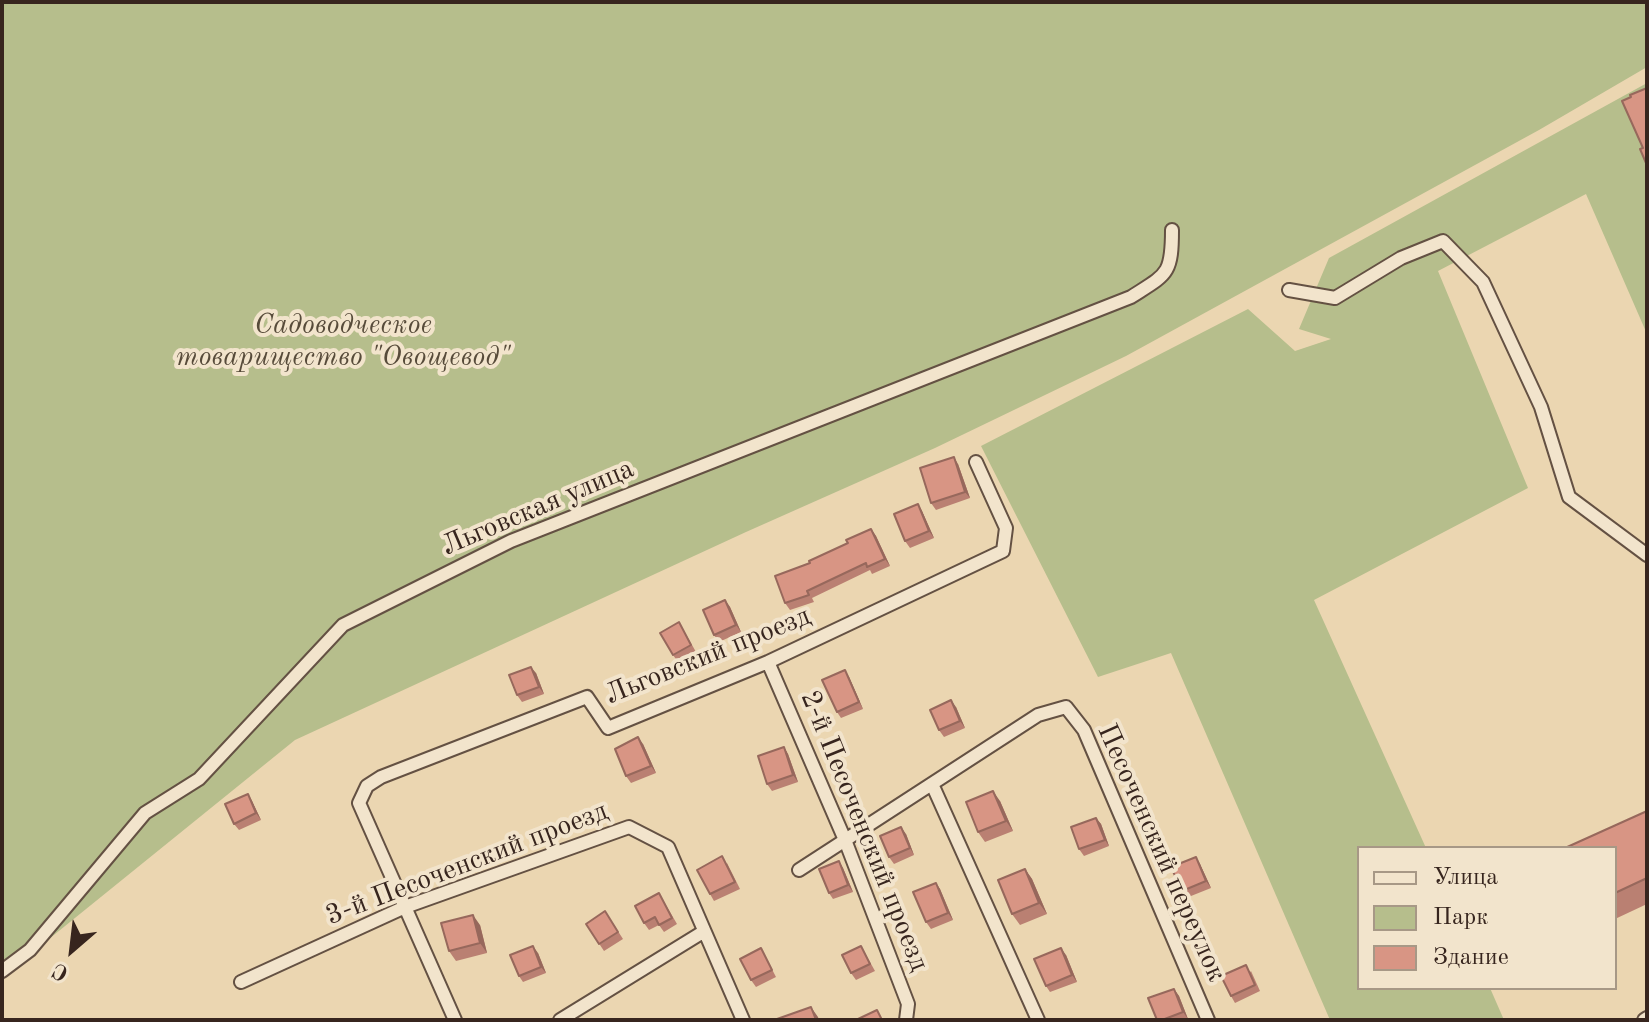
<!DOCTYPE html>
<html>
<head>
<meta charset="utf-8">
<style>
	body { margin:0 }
	#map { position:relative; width:1649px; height:1022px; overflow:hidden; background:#ebd6b1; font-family:"Old Standard TT",serif }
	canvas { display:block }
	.frame { position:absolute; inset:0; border:4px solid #37251e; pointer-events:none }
	.legend { position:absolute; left:1357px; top:846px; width:260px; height:144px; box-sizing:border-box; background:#f2e4cc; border:2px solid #a79886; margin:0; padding:10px 14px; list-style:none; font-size:24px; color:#37251e }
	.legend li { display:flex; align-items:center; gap:16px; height:40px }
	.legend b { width:40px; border:2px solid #a79886 }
	.north { position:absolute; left:32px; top:910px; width:80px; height:80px; -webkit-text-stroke:6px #f2e4cc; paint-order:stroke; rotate:208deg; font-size:22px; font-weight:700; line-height:32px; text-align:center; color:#37251e }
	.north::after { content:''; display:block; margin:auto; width:28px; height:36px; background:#37251e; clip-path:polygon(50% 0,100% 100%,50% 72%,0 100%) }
</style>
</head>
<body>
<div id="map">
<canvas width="1649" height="1022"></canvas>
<div class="frame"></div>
<ul class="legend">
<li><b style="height:10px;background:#f2e4cc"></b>Улица</li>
<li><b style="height:22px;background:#b6be8c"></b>Парк</li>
<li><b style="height:22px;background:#d89584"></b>Здание</li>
</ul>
<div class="north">С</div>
</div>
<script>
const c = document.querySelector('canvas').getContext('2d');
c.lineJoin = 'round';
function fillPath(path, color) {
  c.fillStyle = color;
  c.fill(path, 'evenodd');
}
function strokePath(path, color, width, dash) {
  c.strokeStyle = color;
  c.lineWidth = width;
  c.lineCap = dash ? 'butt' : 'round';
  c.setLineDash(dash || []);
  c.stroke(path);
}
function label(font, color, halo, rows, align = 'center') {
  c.font = font + ' "Old Standard TT",serif';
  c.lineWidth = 8;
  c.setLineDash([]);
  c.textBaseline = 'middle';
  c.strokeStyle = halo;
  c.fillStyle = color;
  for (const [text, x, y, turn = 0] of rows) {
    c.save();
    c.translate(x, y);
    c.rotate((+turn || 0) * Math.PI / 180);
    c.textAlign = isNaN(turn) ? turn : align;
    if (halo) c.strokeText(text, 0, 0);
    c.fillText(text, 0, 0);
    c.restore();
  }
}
fillPath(new Path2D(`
	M2,2H1647V67L1539,130L1126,356L935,448L746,532L295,740L2,977Z
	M1647,83V334L1586,194L1438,271L1528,488L1314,600L1426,848H1359V988H1490L1504,1020H1330L1171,653L1098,677L981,446L1248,309L1295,351L1331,339L1299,329L1329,258Z`), '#b6be8c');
const street = new Path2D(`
	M1289,290L1335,298L1401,258L1443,241L1483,282L1541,407L1569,497L1647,555
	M768,662L845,840L908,1004L906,1020
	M932,784L1038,1020
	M799,870L1038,715L1066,707L1084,730L1208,1020
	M2,971L30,950L145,813L199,779L343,625L511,541L1131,297C1167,274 1172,275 1172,230
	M241,982L405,907L629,827L668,847L743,1020
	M455,1020L359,803L367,786L381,777L587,697L608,728L768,662L1003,551L1006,528L976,462
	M560,1020L703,932
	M1644,1020L1647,1018`);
strokePath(street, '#645143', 16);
strokePath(street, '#f2e4cc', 12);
fillPath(new Path2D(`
	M958,464L970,498L936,510L931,503Z
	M918,504L922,511L934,538L910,548L905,541Z
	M871,529L876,536L890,566L872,574L870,570L812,598L814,602L790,610L785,603L810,563L848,543Z
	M725,600L730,607L741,632L719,642L714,635Z
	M679,622L696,652L678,662L673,655Z
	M536,673L544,694L522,702L517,695Z
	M849,677L863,709L841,718L837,712Z
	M956,707L965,728L944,737L939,730Z
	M643,744L656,773L631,783L626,776Z
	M784,747L788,754L798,782L772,791L767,784Z
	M248,794L252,801L261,820L239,830L234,824Z
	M1000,801L1013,831L985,842L978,832Z
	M1647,811V904L1615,919V848Z
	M1096,818L1101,824L1109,846L1084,856L1079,849Z
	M906,834L914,855L894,864L889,857Z
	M1196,857L1200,864L1211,888L1186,898L1182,891Z
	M839,861L843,868L853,892L833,899L829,893Z
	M727,863L740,889L714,901L710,894Z
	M1025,869L1032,879L1047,914L1020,925L1012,914Z
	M936,883L940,889L953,920L931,929L926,922Z
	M659,893L677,924L664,932L659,925L649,930L644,923Z
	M605,911L623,939L604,951L586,924Z
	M480,925L487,953L456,961L449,951Z
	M861,946L875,971L856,980L851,973Z
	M761,948L776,977L756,987L751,980Z
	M538,953L546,973L523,982L519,976Z
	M1066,955L1077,982L1050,992L1046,986Z
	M1251,971L1260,991L1235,1003L1231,996Z
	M1174,989L1179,996L1188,1019L1157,1020Z`), '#ba8072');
fillPath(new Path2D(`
	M954,457L958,464L970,498L965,492Z
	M918,504L922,511L934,538L929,531Z
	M871,529L876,536L890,566L885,559Z
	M725,600L730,607L741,632L736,625Z
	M531,667L536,673L544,694L539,687Z
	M845,670L849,677L863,709L859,702Z
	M951,700L956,707L965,728L960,721Z
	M638,737L643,744L656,773L651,766Z
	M784,747L788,754L798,782L793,775Z
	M993,791L1000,801L1013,831L1006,821Z
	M248,794L252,801L261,820L256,813Z
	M1096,818L1101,824L1109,846L1105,840Z
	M901,827L906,834L914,855L910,848Z
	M1196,857L1200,864L1211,888L1206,881Z
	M839,861L843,868L853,892L848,885Z
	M1025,869L1032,879L1047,914L1039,903Z
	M936,883L940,889L953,920L948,913Z
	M473,915L480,925L487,953L480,943Z
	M533,946L538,953L546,973L541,967Z
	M1061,948L1066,955L1077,982L1072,975Z
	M1174,989L1179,996L1188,1019L1183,1012Z
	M811,1007L818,1017L819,1020H816Z`), '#97685c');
const building = new Path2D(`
	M1647,88V162L1646,163L1640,149L1643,148L1622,101L1631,97L1630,95Z
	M954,457L965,492L931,503L920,468Z
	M918,504L929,531L905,541L894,514Z
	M871,529L885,559L867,567L866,563L807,591L809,595L785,603L775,576L810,563L809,561L848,543L846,540Z
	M725,600L736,625L714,635L703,610Z
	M679,622L691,645L673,655L660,633Z
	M531,667L539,687L517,695L509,675Z
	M845,670L859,702L837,712L822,680Z
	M951,700L960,721L939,730L930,710Z
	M638,737L651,766L626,776L615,749Z
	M784,747L793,775L767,784L758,756Z
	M993,791L1006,821L978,832L966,802Z
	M248,794L256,813L234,824L225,804Z
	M1647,811V878L1615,893V848H1565Z
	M1096,818L1105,840L1079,849L1071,827Z
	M901,827L910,848L889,857L880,836Z
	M722,856L735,882L710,894L697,870Z
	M1196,857L1206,881L1182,891L1171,867Z
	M839,861L848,885L829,893L819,869Z
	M1025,869L1039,903L1012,914L998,880Z
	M936,883L948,913L926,922L913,892Z
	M659,893L672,918L659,925L655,917L644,923L635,906Z
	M605,911L618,932L599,944L586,924Z
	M473,915L480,943L449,951L441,923Z
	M533,946L541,967L519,976L510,955Z
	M861,946L870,964L851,973L842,955Z
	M761,948L772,970L751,980L740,959Z
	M1061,948L1072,975L1046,986L1034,959Z
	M1246,965L1255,985L1231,996L1221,976Z
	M1174,989L1183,1012L1162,1020H1157L1148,998Z
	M811,1007L816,1020H777V1019Z
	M877,1010L882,1020H859L858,1019Z`);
fillPath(building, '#d89584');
strokePath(building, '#97685c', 2);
label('italic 28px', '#574b3a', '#f2e4cc', [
	["Садоводческое",343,326],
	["товарищество \"Овощевод\"",343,358]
]);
label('28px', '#37251e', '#f2e4cc', [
	["Льговская улица",538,508,-23],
	["Льговский проезд",708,656,-22],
	["2-й Песоченский проезд",864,831,68],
	["Песоченский переулок",1161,853,66],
	["3-й Песоченский проезд",467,864,-21]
]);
</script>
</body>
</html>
